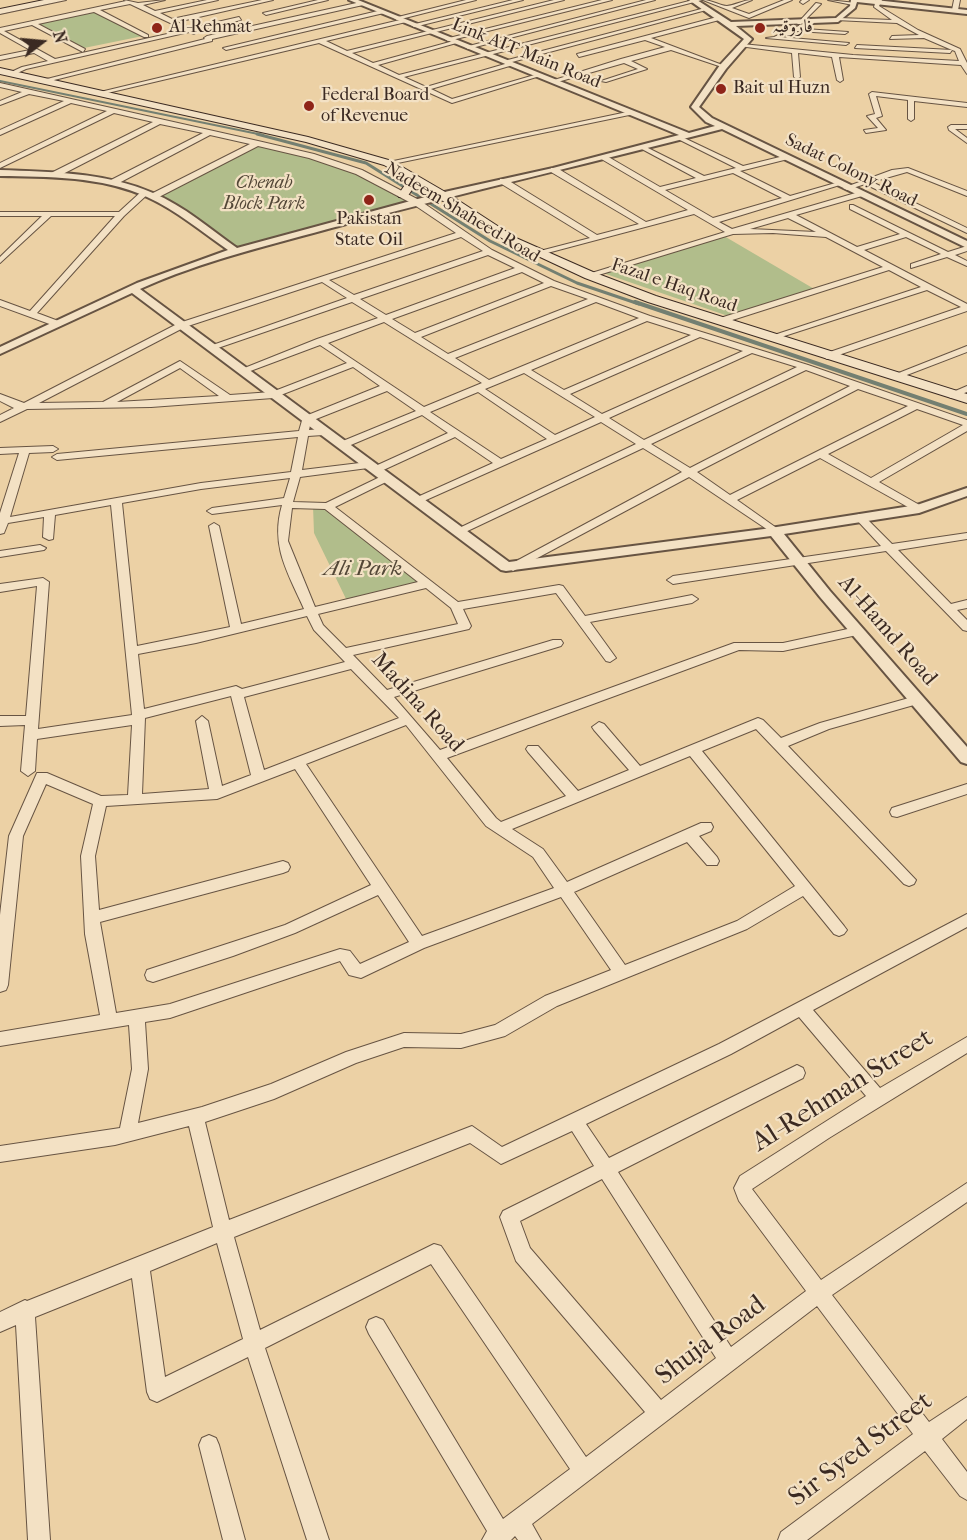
<!DOCTYPE html>
<html>
<head>
<meta charset="utf-8">
<style>
	body { margin:0 }
	#map { position:relative; width:967px; height:1540px; overflow:hidden; background:#ecd1a5; font-family:"IM FELL French Canon",serif }
	canvas { display:block }
	.north { position:absolute; left:12px; top:12px; width:60px; height:60px; -webkit-text-stroke:4px #f3e1c4; paint-order:stroke; rotate:74deg; font-size:16px; font-weight:700; line-height:24px; text-align:center; color:#3b2a22 }
	.north::after { content:''; display:block; margin:auto; width:21px; height:27px; background:#3b2a22; clip-path:polygon(50% 0,100% 100%,50% 72%,0 100%) }
</style>
</head>
<body>
<div id="map">
<canvas width="967" height="1540"></canvas>
<div class="north">N</div>
</div>
<script>
const c = document.querySelector('canvas').getContext('2d');
c.lineJoin = 'round';
function fillPath(path, color) {
  c.fillStyle = color;
  c.fill(path, 'evenodd');
}
function strokePath(path, color, width, dash) {
  c.strokeStyle = color;
  c.lineWidth = width;
  c.lineCap = dash ? 'butt' : 'round';
  c.setLineDash(dash || []);
  c.stroke(path);
}
function label(font, color, halo, rows, align = 'center') {
  c.font = font + ' "IM FELL French Canon",Amiri,serif';
  c.lineWidth = 4.5;
  c.setLineDash([]);
  c.textBaseline = 'middle';
  c.strokeStyle = halo;
  c.fillStyle = color;
  for (const [text, x, y, turn = 0] of rows) {
    c.save();
    c.translate(x, y);
    c.rotate((+turn || 0) * Math.PI / 180);
    c.textAlign = isNaN(turn) ? turn : align;
    if (halo) c.strokeText(text, 0, 0);
    c.fillText(text, 0, 0);
    c.restore();
  }
}
fillPath(new Path2D(`
	M95,11L143,36L84,48L38,23Z
	M258,143L359,172L416,202L236,251L154,196Z
	M724,236L816,290L728,316L603,273Z
	M313,506H328L430,586L348,603L314,533Z`), '#b1bd8b');
strokePath(new Path2D(`
	M0,81L263,135`), '#737f71', 2);
strokePath(new Path2D(`
	M257,134L366,163L490,241L577,283L639,304`), '#737f71', 3);
strokePath(new Path2D(`
	M635,302L967,414`), '#737f71', 4);
const minor = new Path2D(`
	M54,0H66L0,14V10Z
	M124,0L138,3L165,0L143,5L155,11L207,0H218L160,13L172,19L262,0H273L177,22L191,28L239,17L241,20L196,31L197,32L194,34L189,32L26,69L11,76L9,73L22,67L48,61L34,53L0,60V56L30,50L0,33V28L126,1ZM130,4L185,30L55,59L4,31L32,25L83,52L85,49L38,24L94,12L144,37H148V35L100,10Z
	M318,0H328L266,15L263,13Z
	M466,0H476L397,20L394,18Z
	M513,0H523L414,27L411,25Z
	M554,0H564L352,53L373,63L457,40L460,42L378,65L399,75L693,0H702L404,77L426,87L505,64L504,61L705,8L710,9L512,62L513,65L431,89L452,99L538,74L543,75L452,103L319,43L99,95L96,93L404,19L406,22L326,41L347,51Z
	M602,0H612L448,41L445,39Z
	M646,0H655L468,49L465,47Z
	M703,0C712,0 720,6 727,6C736,5 743,0 752,0L732,8L749,14L784,0H792L749,18Z
	M809,0L803,4L800,2L802,0Z
	M828,0L856,3L853,5Z
	M876,0H882L879,6L918,30L960,49L967,63V74L961,65L839,57L843,80L840,82L837,80L832,57L798,53L800,77L797,79L794,77L792,53L739,46L742,44L853,55L959,61L955,51L952,50L950,53L855,48L857,45L952,50L924,38L890,39L892,36L919,35L897,23L836,20L839,18L892,20L874,7Z
	M954,0H960L958,10L955,12L952,10Z
	M361,2L363,5L212,39V41L42,83L39,81L205,39L204,38L207,36Z
	M816,3L821,4L801,24H797Z
	M382,10L384,13L226,50L223,48Z
	M721,16L723,19L651,38L725,66V68L671,50L631,61L647,69L606,82L601,81L638,69L624,63L554,83L551,81L621,59L665,47L645,40L579,57L577,54Z
	M812,20L814,23L805,29L848,32L845,34L797,31L780,37L849,43L846,45L766,38L774,37Z
	M0,83L258,141L314,154L362,170L419,200L492,250L554,281L650,316L808,365L967,420V431L879,482L923,507V511H915L820,458L737,500L778,529V533L774,534L689,477L513,571L507,567L509,565L682,472L643,448L459,535L453,532L455,530L636,444L601,422L417,504L413,503V499L493,463L455,437L379,472H371V468L448,433L422,415L346,447H338V443L416,411L387,391L311,421L309,430L323,429L328,432L323,435L308,436L302,470L368,462L373,465L368,468L300,477L293,502L326,503L382,476H390V480L335,507L458,602L559,585L563,586L585,616L692,595L698,599L692,603L590,622L616,658L610,662L606,661L556,593L463,609L471,626L469,629L353,655L387,690L553,640H561L563,643L561,646L394,697L440,750L734,643H783L857,627L863,631L857,635L783,651L739,650L447,758L496,818L501,822L566,796L528,752L526,749L528,746H538L578,791L629,770L594,730L592,727L599,722L604,724L640,766L758,718L763,720L781,738L820,723L916,696L922,700L921,703L829,729L788,746L916,880L914,884L909,886L904,884L756,729L702,751L844,926L847,930L844,934L839,936L834,934L803,896L747,929L557,1006L505,1036L461,1048L404,1047L356,1063L274,1099L205,1122L229,1220L472,1126L502,1147L719,1044L967,914V927L813,1010L880,1088L967,1037V1053L829,1138L752,1189L821,1280L967,1183V1202L832,1295L929,1422L967,1397V1419L942,1439L967,1472V1500L960,1496L925,1451L807,1540H778L781,1532L913,1434L817,1306L532,1524L541,1540H518L515,1536L511,1540H482L487,1531L369,1334L366,1327L369,1320L376,1317L383,1320L503,1519L570,1469L431,1264L265,1348L329,1540H307L248,1357L157,1402L150,1399L147,1392L132,1278L35,1317L50,1540H28L16,1325L0,1332V1312L25,1300L27,1301L213,1227L189,1126L115,1145L0,1162V1146L120,1128L132,1069L129,1025L0,1046V1032L100,1015L85,934L81,856L93,804L46,784L23,836L8,985L6,990L0,992V915L9,836L37,773H47L101,796L128,795L132,725L37,739L35,771L28,776L21,771L25,725L0,726V716H26L37,586L0,592V584L43,578L49,582L38,729L132,715L111,505L55,515L53,539L49,540L43,537L44,517L8,523L4,533L0,534V513L19,453L0,454V448L53,446L58,449L53,452L29,453L10,517L201,483L291,472L298,437L57,460L52,457L57,454L299,431L303,417L380,386L353,367L273,398L151,407L27,409L0,422V415L14,408L0,401V394L24,403L179,323L456,233L413,204L356,174L309,158L258,146L157,198H151V194L250,144L210,135L117,184H111V180L203,133L160,124L57,177H51V173L153,122L114,113L0,168V163L107,111L71,103L0,135V130L64,101L29,94L0,105V101L22,92L0,87ZM461,237L483,251L354,295L329,280ZM488,255L515,268L386,315L360,299ZM522,272L544,283L415,333L392,319ZM322,282L347,298L207,347L215,349L352,302L378,318L317,339L237,371L245,373L320,345L347,363L272,392L230,395L180,361L103,402L39,403L185,327ZM551,286L588,299L448,354L421,337ZM596,302L639,318L489,380L455,358ZM647,321L691,335L564,390L531,370ZM384,322L482,383L424,407L328,343ZM700,337L743,351L602,414L570,394ZM752,353L797,367L644,440L609,418ZM180,368L219,396L117,402ZM806,370L850,386L690,468L651,444ZM524,373L595,417L555,435L485,389ZM858,389L908,406L730,495L697,472ZM478,392L547,439L501,459L430,412ZM917,409L963,425L871,478L828,454ZM290,478L284,498L212,508L207,511L212,514L282,505C270,546 288,573 304,609L241,624L219,526L214,523L209,526L230,627L137,646L122,503L201,489ZM292,508L325,509L418,582L315,607L288,541ZM426,588L451,608L458,624L346,648L323,625L318,614ZM307,616L314,630L345,662L242,689L236,686L144,709L138,654L196,643ZM351,669L399,718L264,770L244,697ZM231,696L251,775L222,786L208,721L202,716L196,721L209,789L142,794L145,718ZM406,725L486,826L533,857L554,888L422,936L306,764ZM690,756L795,886L737,921L625,965L574,892L687,842L707,865H717L719,861L717,857L699,836L711,831L713,827L711,823H701L567,882L543,849L512,829ZM295,769L371,885L285,925L147,970L145,975L147,980L153,982L233,956L295,933L378,895L409,942L360,964L350,951L340,949L170,1004L116,1013L100,922L283,873L288,871L290,867L288,863L283,861L99,910L95,856L106,806L217,799ZM561,897L611,970L545,996L495,1025L461,1034L404,1033L346,1052L271,1084L202,1107L138,1123L148,1069L145,1022L170,1018L340,961L349,975L361,978L424,948ZM799,1017L866,1096L740,1176L734,1188L739,1201L806,1291L731,1347L618,1172L803,1078L805,1073L803,1068L797,1065L791,1068L609,1158L586,1124L731,1054ZM572,1131L594,1166L503,1211L500,1217L516,1261L645,1412L586,1457L441,1246L434,1244L260,1330L234,1237L470,1143L501,1164ZM602,1179L716,1358L661,1400L530,1248L520,1221ZM217,1243L243,1339L165,1377L150,1271Z
	M872,92L967,103V107L914,101V119L911,121L908,119V100L876,96L882,116L876,118L886,130L866,133L864,130L878,128L867,116L875,114L869,94Z
	M632,111L634,114L388,165L384,163Z
	M951,125H967V129H955L967,138V143L949,130L948,127Z
	M678,137H682L743,166L788,155V159L740,171L790,196L839,182L843,184L719,222L732,229L859,192L863,194L862,196L796,215L857,247L900,234L850,209V205H853L948,252L967,246V251L955,255L967,261V266L947,257L911,268V264L941,254L906,237L864,250L967,304V311L827,359L822,356L824,354L961,307L927,290L775,339L768,337L921,287L889,270L723,323H717V319L883,267L826,237L773,233L733,234L592,277L585,275L725,232L694,214L536,256V252L590,238L500,183V179H506L597,235L639,224L551,172V168H557L646,222L688,210L598,157L605,155L660,187L696,178L640,148V146H644L704,176L736,168L678,139ZM733,173L782,198L713,218L665,190ZM788,218L816,232L750,229Z
	M908,168L967,191V196L907,172L872,182L967,228V233L865,184L847,190L843,188L892,170Z
	M142,191L149,193L124,216L37,313L61,322V326H55L0,306V300L30,311L115,216H51L0,263V257L42,216H0V212H119Z
	M967,346V352L899,378L891,376Z
	M967,386V392L951,398L946,395Z
	M859,514L863,515L892,544L967,533V539L898,550L951,604L967,600V608L957,610L967,620V631L963,630L886,551L673,584L667,580L673,576L881,546L854,517Z
	M40,545L46,548L44,550L0,557V551Z
	M967,784V794L897,817L892,816L890,812L892,808Z
	M209,1435L216,1438L219,1445L245,1540H223L199,1445L202,1438Z`);
const tertiary = new Path2D(`
	M349,0H358L689,133L715,126L706,122L691,107L720,65L744,39L689,0H697L731,22L836,18L850,6L851,0H875L967,10V14L857,2L855,8L838,22L736,26L752,39L726,69L699,107L712,118L967,241V248L722,129C595,162 466,192 339,226C274,244 201,261 140,289L509,562L764,529L917,505L967,488V496L919,513L784,534L830,591L967,747V764L961,762L820,597L771,536L506,571L501,570L132,293L0,354V347L137,283L228,250C202,232 176,210 147,197C101,176 49,177 0,176V170C51,172 105,172 153,193C184,206 210,229 237,248L440,193L553,168L679,135Z`);
const secondary = new Path2D(`
	M44,0H60L0,13V9Z
	M0,68L308,137L392,161L447,193L516,238L593,272L656,296L967,394V403L648,302L585,278L508,242L416,184L407,197H399L398,195L409,179L384,165L306,142L0,74Z`);
strokePath(minor, '#675443', 2);
strokePath(tertiary, '#675443', 4);
strokePath(secondary, '#3b2a22', 2);
fillPath(minor, '#f3e1c4');
fillPath(tertiary, '#f3e1c4');
fillPath(secondary, '#f3e1c4');
for (const [x, y, r, color] of [
	[157,28,6,"#8f2418"],
	[760,28,6,"#8f2418"],
	[721,89,6,"#8f2418"],
	[309,106,6,"#8f2418"],
	[369,200,6,"#8f2418"]
]) {
  const dot = new Path2D();
  dot.arc(x, y, r, 0, 2 * Math.PI);
  c.fillStyle = color;
  c.fill(dot);
  strokePath(dot, '#f3e1c4', 2);
}
label('18px', '#3b2a22', '#f3e1c4', [
	["Al-Rehmat",169,28],
	["فاروقیہ",772,28],
	["Bait ul Huzn",733,89],
	["Federal Board",321,96],
	["of Revenue",321,117],
	["Pakistan",369,220,"center"],
	["State Oil",369,241,"center"]
], 'left');
label('18px', '#3b2a22', '#f3e1c4', [
	["Link AIT Main Road",526,54,22],
	["Sadat Colony Road",851,171,26],
	["Nadeem Shaheed Road",462,213,31],
	["Fazal e Haq Road",674,286,19]
]);
label('italic 18px', '#534737', '#f3e1c4', [
	["Chenab",264,184],
	["Block Park",264,205]
]);
label('italic 22px', '#534737', '#f3e1c4', [
	["Ali Park",363,570]
]);
label('22px', '#3b2a22', '#f3e1c4', [
	["Al-Hamd Road",887,631,49],
	["Madina Road",417,703,48]
]);
label('27px', '#3b2a22', '#f3e1c4', [
	["Al-Rehman Street",843,1091,-32],
	["Shuja Road",711,1341,-37],
	["Sir Syed Street",861,1450,-37]
]);
</script>
</body>
</html>
